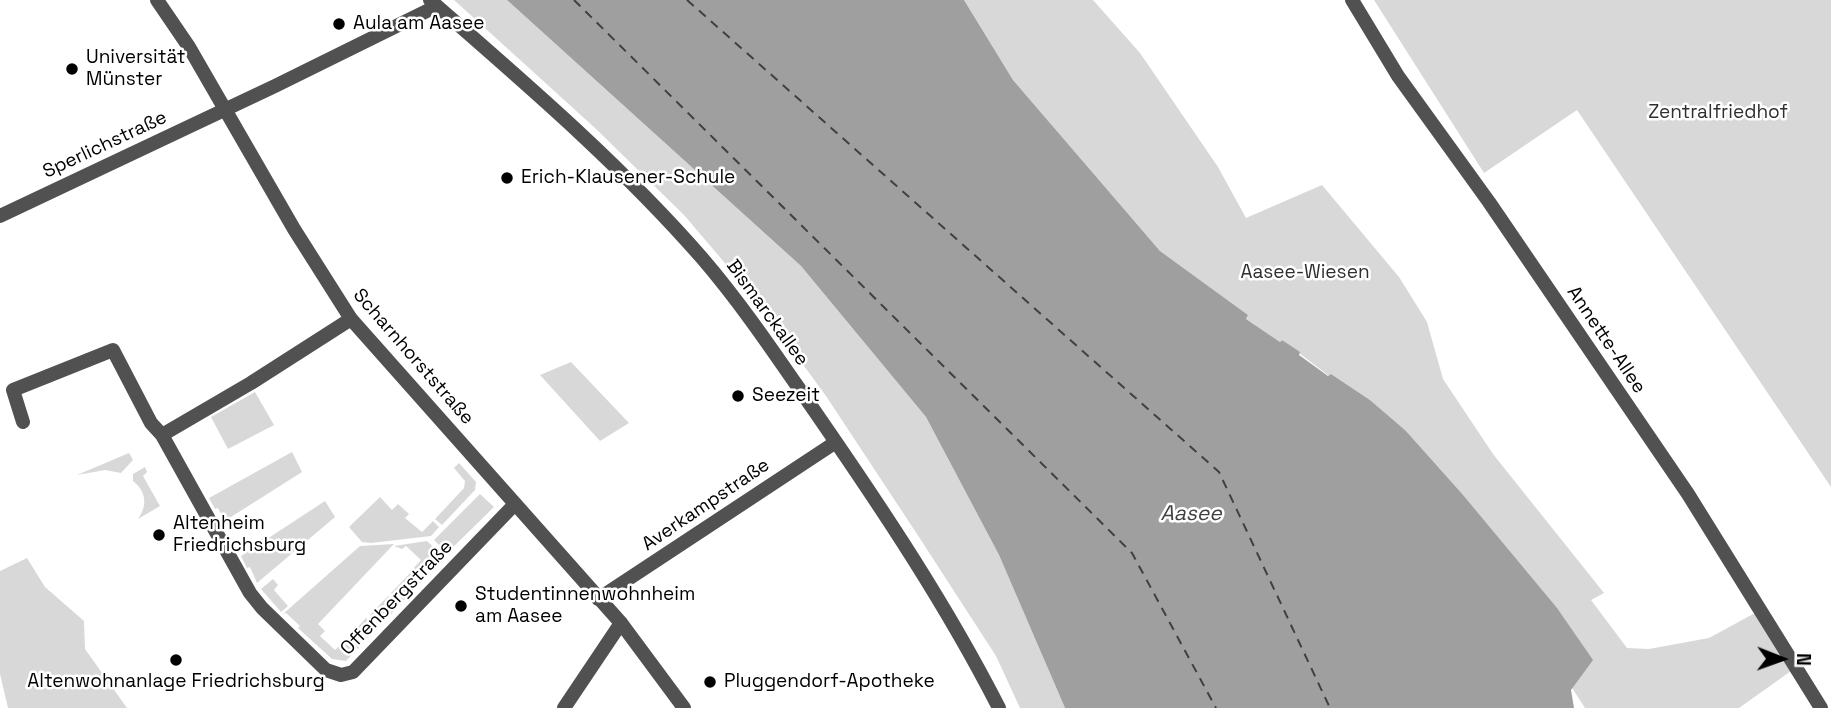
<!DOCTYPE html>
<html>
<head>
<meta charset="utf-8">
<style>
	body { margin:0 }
	#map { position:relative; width:1831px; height:708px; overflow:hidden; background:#fff; font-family:"Space Grotesk",sans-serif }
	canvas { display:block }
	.north { position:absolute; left:1747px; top:624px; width:70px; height:70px; -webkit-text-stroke:5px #fff; paint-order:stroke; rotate:91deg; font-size:19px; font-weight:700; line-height:28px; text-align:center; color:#000 }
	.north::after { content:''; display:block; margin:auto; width:24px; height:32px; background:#000; clip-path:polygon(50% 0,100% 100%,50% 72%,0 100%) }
</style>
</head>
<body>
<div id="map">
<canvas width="1831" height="708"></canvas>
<div class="north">N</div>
</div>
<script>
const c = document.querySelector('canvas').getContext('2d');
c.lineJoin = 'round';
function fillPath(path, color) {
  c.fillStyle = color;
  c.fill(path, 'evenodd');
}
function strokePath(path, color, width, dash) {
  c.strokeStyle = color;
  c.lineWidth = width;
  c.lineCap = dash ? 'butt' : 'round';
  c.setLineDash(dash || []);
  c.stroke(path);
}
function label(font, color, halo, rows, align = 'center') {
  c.font = font + ' "Space Grotesk",sans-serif';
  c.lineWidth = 5;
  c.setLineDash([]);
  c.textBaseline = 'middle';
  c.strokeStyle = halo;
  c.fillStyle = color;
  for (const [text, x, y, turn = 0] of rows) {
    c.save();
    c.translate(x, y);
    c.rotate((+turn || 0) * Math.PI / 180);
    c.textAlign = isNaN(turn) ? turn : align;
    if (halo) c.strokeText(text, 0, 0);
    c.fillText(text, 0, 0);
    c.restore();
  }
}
fillPath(new Path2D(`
	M454,0H507L801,266L926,417L999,555L1065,708H1020L996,656L917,534L826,396L752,295L684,215L595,128Z
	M964,0H1093L1140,53L1218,167L1246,218L1322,185L1399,277L1427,322L1443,379L1493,454L1604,593L1591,600L1627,648L1649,649L1709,638L1755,613L1791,671L1739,708H1585L1405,430L1370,400L1331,374L1329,376L1282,340L1280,342L1246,319L1248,315L1160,251L1013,80Z
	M1374,0H1831V487L1577,110L1484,173Z
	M571,362L629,423L600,441L540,375Z
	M255,392L274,425L228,449L211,417Z
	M292,452L302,472L223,522V518L218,508L215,509L209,498Z
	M129,453L133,460L121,473L105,470L77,475Z
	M459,463L476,482L475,490L442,525L435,519L464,488L465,481L454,468Z
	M145,467L147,472L143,476L160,506L138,519C148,505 146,491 133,481V474Z
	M480,494L494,507L447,553L434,540Z
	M380,497L392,510L398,504L409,514L405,518L422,532L433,521L439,527L431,536L371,543L362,542L349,527Z
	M325,501L335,517L257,583L250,567L247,568L241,556Z
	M427,541L444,557L422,580L412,570L421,560L406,546L402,549L394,546Z
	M394,544L318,624L325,631L320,636L335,650L345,641L356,650L346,661L332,659L298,628L300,626L286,613L283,614L360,546Z
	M27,558L45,587L84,621L85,649L127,708H8L0,674V571Z
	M411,572L421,582L401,603L391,593Z
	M273,579L278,585L274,590L288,606L281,612L261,589Z
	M388,596L399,606L380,625L370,615Z
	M366,618L376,627L358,649L347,639Z`), '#d8d8d8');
fillPath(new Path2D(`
	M507,0H964L1013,80L1160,251L1248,315L1246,319L1280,342L1282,340L1300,352L1299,355L1328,376L1331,374L1370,400L1405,430L1463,495L1557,608L1593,660L1571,690L1574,708H1065L999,555L926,417L801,266Z`), '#9f9f9f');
strokePath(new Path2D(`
	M574,0L1132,553L1216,708
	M687,0L1219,472L1330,708`), '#404040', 2, [9, 7]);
strokePath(new Path2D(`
	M430,0C524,82 620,164 702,258C745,308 781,363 818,416C883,510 947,606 999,708
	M1352,0L1398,76L1489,202L1688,494L1821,708
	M0,216L275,86L437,6
	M351,319L251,383L162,435L250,593L262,608L326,670L341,675L353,672L514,505
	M23,422L13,390L113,350L151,423L162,435
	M598,599L836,442
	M564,708L621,623`), '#515151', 14);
strokePath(new Path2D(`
	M157,0L189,47L294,229L351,319L621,623L684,708`), '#515151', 14);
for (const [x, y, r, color] of [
	[339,24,7,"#000"],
	[72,69,7,"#000"],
	[507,178,7,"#000"],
	[738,396,7,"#000"],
	[159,535,7,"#000"],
	[461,606,7,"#000"],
	[176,660,7,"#000"],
	[710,682,7,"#000"]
]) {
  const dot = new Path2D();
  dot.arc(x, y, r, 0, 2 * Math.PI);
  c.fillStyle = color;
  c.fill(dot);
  strokePath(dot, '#fff', 2.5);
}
label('19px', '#000', '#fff', [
	["Aula am Aasee",353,24],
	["Universität",86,58],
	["Münster",86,80],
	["Erich-Klausener-Schule",521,178],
	["Seezeit",752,396],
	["Altenheim",173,524],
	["Friedrichsburg",173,546],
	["Studentinnenwohnheim",475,595],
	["am Aasee",475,617],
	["Altenwohnanlage Friedrichsburg",176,682,"center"],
	["Pluggendorf-Apotheke",724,682]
], 'left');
label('19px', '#2f2f2f', '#fff', [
	["Zentralfriedhof",1718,113],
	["Aasee-Wiesen",1305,273]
]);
label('19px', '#000', '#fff', [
	["Sperlichstraße",105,145,-25],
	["Bismarckallee",767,313,54],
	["Annette-Allee",1606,340,56],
	["Scharnhorststraße",413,357,49],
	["Averkampstraße",706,505,-34],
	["Offenbergstraße",397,598,-46]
]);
label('italic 21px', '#404040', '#fff', [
	["Aasee",1191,514]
]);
</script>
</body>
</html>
